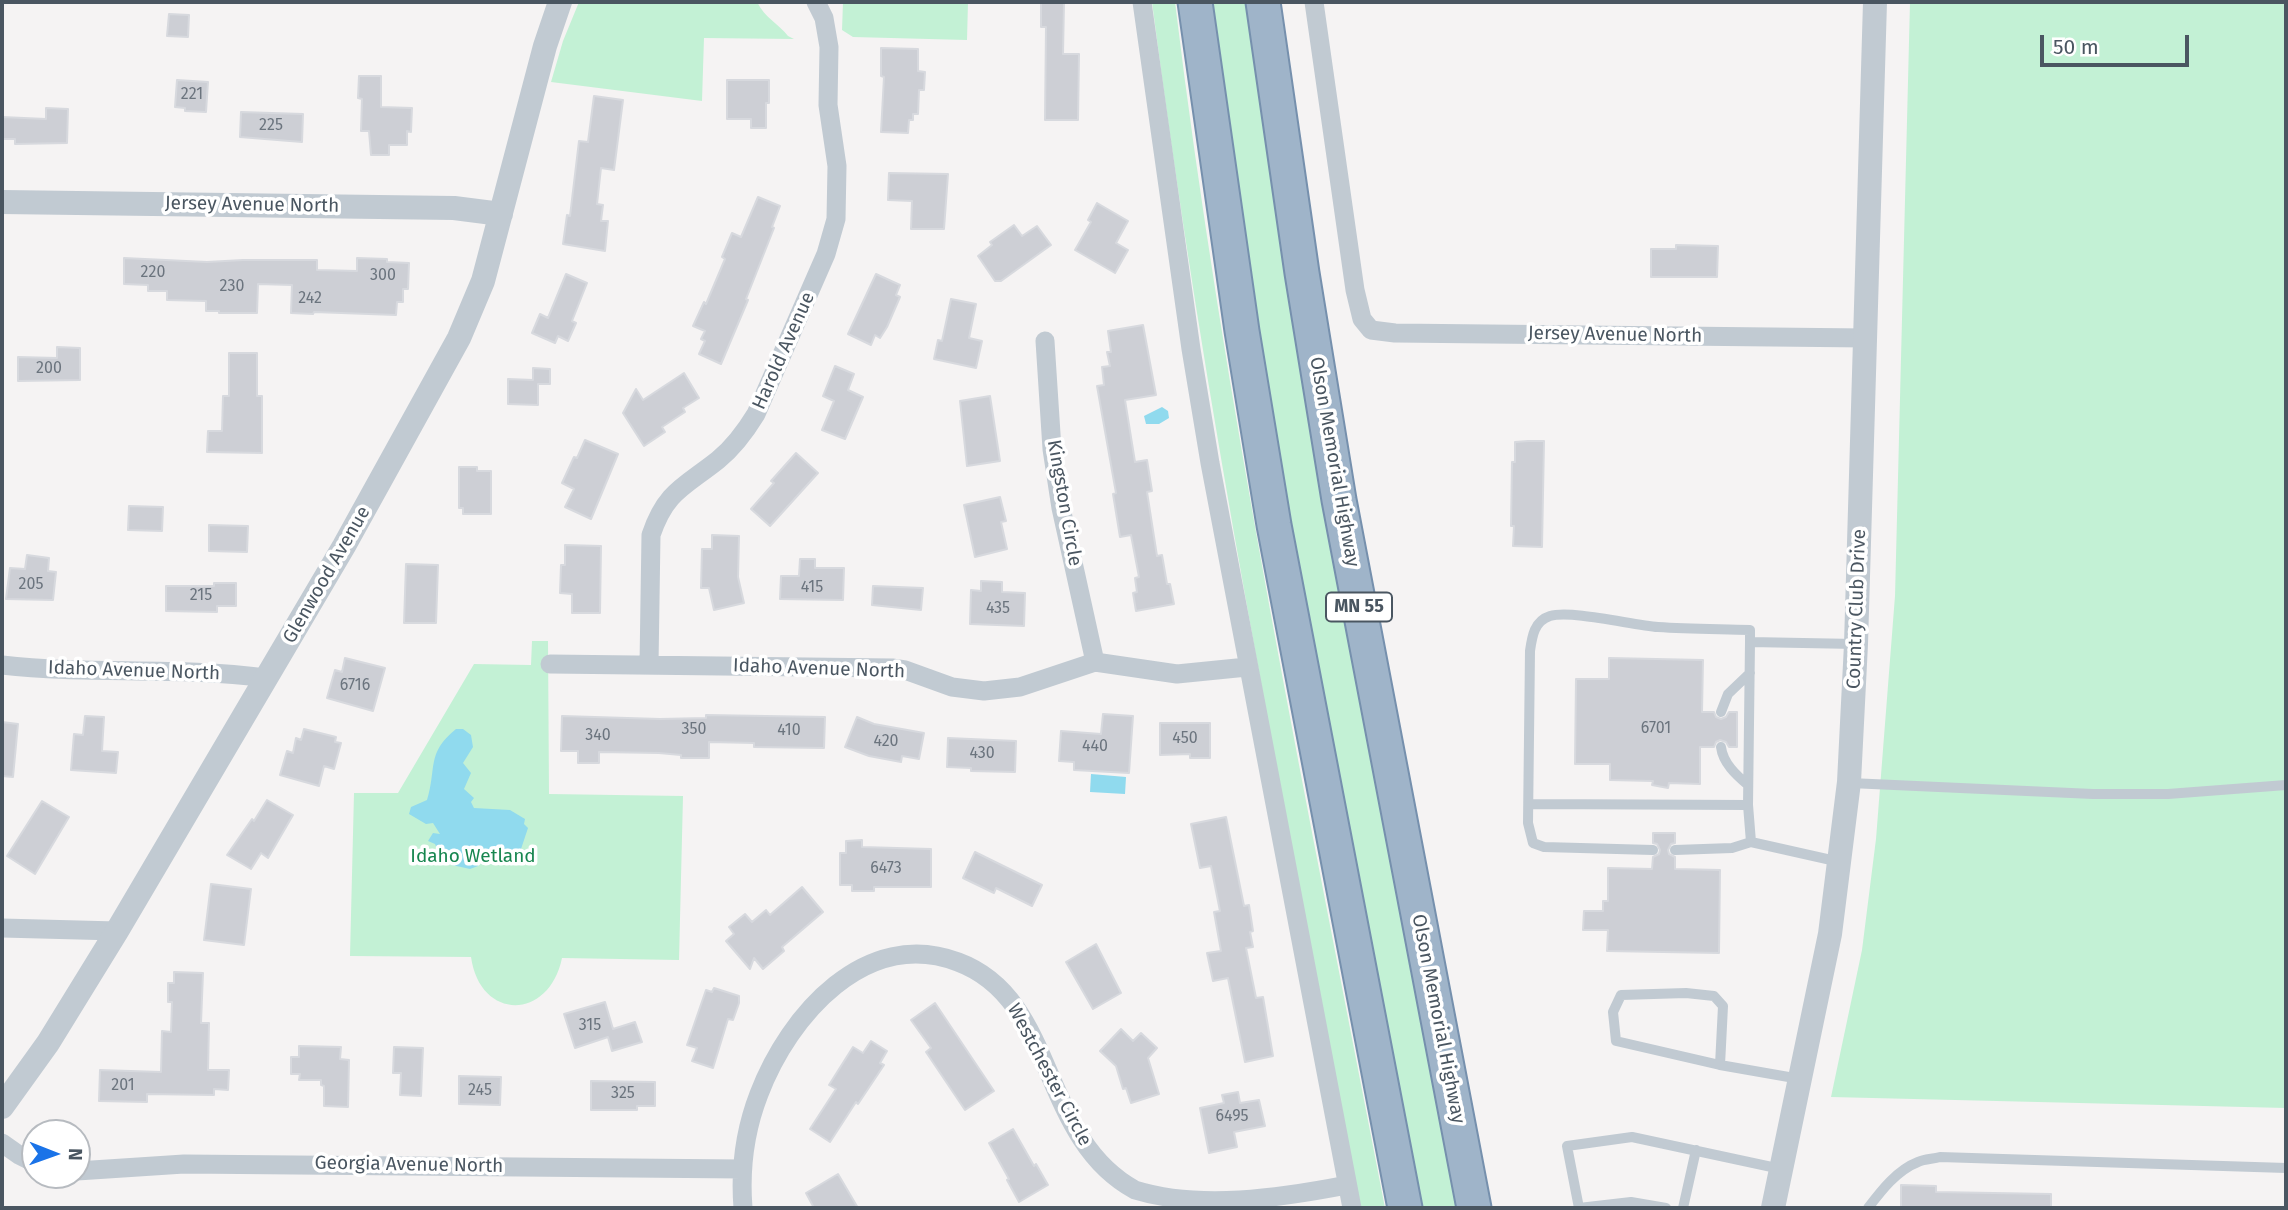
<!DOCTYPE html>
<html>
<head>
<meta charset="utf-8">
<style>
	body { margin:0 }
	#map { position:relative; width:2288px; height:1210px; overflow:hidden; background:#f5f3f3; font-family:"Fira Sans",sans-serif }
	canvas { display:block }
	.frame { position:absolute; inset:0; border:4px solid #4a5661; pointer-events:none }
	.north { position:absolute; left:21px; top:1119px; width:70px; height:70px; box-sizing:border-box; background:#fff; border:2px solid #b7bbc0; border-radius:50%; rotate:91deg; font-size:19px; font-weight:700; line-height:28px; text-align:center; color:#4a5661 }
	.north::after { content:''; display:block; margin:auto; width:24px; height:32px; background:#1a73e8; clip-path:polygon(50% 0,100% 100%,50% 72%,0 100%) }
	.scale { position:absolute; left:2040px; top:35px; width:149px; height:32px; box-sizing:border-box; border:4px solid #4a5661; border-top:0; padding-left:9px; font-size:21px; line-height:24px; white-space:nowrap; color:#4a5661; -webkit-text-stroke:5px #fff; paint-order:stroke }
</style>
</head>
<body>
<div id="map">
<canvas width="2288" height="1210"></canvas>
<div class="frame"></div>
<div class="north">N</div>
<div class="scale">50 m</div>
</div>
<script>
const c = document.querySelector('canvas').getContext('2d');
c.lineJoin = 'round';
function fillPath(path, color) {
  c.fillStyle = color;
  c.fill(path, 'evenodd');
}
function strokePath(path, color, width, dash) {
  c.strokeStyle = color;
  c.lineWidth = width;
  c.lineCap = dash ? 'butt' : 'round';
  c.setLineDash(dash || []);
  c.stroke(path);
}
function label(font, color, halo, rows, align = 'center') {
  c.font = font + ' "Fira Sans",sans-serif';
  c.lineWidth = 7;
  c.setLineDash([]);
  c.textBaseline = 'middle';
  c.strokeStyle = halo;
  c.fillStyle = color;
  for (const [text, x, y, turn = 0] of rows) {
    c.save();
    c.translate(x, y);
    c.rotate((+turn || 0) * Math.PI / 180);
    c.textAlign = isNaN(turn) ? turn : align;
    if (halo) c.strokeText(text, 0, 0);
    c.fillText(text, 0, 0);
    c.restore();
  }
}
fillPath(new Path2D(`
	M579,2H757C765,18 779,24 788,36L794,39L704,38L702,101L551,82L563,41Z
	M843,2H968L967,40L853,37L842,30Z
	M1152,2H1175C1224,407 1308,807 1385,1208H1361C1284,807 1204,407 1152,2Z
	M1209,2H1245L1461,1208H1422L1416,1185L1275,448Z
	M1910,2H2286V1108L1831,1097L1862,950L1876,839L1895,596Z
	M532,641H548L549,794L683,796L679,960L562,958C549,1021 480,1021 471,957L350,956L354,793H398L474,664L531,665Z`), '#c3f1d5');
fillPath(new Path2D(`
	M1162,407L1168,411L1169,418L1159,424H1146L1144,416Z
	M456,729H463L471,735L473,747L463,763L471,773L464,789L474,798L471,802L474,808L510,810L525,819L524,824L528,828L521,849L522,859H498L488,853L479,855L478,866L470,869L452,865L448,850L440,855L435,844L428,841L433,833L440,834L433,823L426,824L409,814L411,807L427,800C437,768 426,753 456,729Z
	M1091,774L1126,777L1125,794L1090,792Z`), '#90daee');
const building = new Path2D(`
	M1041,2H1064L1063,54H1079L1078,120H1045L1046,27H1041Z
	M169,14L189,15L188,37L167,36Z
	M881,48L918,49V71L925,72L924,90H919L918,114H913V120H909L908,133L881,132L884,77L881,76Z
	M359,76H381V107L412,108L411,132L407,131V145H389V155H371L369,131H361L362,99L358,98Z
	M177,80L208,82L206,112L185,111V108L175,107Z
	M727,80H769V103H766V128H751V119H727Z
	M594,96L623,100L614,170L601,168L597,204L603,205L601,221H608L605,251L563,244L567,215L570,216L579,141L588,142Z
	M46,108L68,109L67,143L15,144V139H2V117L46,119Z
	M241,112L303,114L302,142L240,137Z
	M889,173L948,174L944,229H911L912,201L888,200Z
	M758,197L780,206L772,227L774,228L746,299L748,300L721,364L699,354L705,341L701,339L705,331L693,326L704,302L706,304L725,259L722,257L732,233L741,237Z
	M1097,203L1128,221L1116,243L1128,250L1115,273L1075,250L1091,222L1088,220Z
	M1014,225L1022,236L1037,226L1051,245L1001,281H995L978,256L992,245L990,242Z
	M1676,245L1718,246L1717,277H1651V249H1676Z
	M124,258L207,262L243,260H317V270L357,271V258L387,259V262L409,263L408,289H403V302H397L396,315L314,312L313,314L291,313L292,285L258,284L257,313H219V311H206V301L167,300V291H148V285L124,284Z
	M566,274L587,283L572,321L576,323L568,341L558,336L555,343L532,333L540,314L548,318Z
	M876,274L900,285L896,295L900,297L887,327L880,338L875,335L871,345L848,334Z
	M951,299L976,304L969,338L982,341L976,368L934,359L938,340L942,341Z
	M1143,325L1156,395L1125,400L1135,462L1147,460L1152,491L1147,492L1157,556L1162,555L1167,584H1170L1174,604L1136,611L1133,593L1137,592L1135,578L1139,577L1131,535L1120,537L1113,494L1116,493L1097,386L1104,385L1102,367L1110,366L1107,352H1111L1108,331Z
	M57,347L80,348V380L18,381V357L57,358Z
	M229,353H257V396H262V453L207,452L208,431H222L223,396H229Z
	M835,366L854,374L848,390L863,397L845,439L822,430L834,401L823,396Z
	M533,368L550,369V384H538V405L508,404V379L533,380Z
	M684,373L699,398L683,408L685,412L662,427L665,432L644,446L623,413L636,389L643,400Z
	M990,396L1000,461L967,466L960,401Z
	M585,440L618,454L591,519L565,507L574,489L562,483L574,457L577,458Z
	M1528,441H1544L1542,547L1513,546L1514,526H1511L1512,462H1515V442Z
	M796,453L818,473L770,526L751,509L774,483L771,481Z
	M459,467H477V471H491V514H463V508H459Z
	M1000,497L1006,521L1001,522L1007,549L975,557L964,505Z
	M129,506L163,507L162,531L128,530Z
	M209,525L248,526L247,552L209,551Z
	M712,535L739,536L738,577L744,603L714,610L709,588H701L702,549H712Z
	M565,545L601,546L600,613H572V594L560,593L561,565H565Z
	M27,555L49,558L48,571L56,572L53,600L6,599L10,568L25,569Z
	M800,559H815V568H844L843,600L780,599L781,576H799Z
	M406,564L438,565L436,623H404Z
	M981,581L1002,582V592L1025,593L1024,626L970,624L971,590L981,591Z
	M214,583H236V606H217V612L166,611V586H214Z
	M873,586L923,588L921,610L872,605Z
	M345,658L385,668L373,711L327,698L335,670L342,672Z
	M1609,658L1703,660L1702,712H1714L1716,717L1721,719L1726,717L1729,712H1737V747H1729L1726,742L1720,740L1716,742L1714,747H1700V784L1669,783L1668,788L1652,785L1653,781L1610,780V764H1575L1576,679H1609Z
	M1103,714L1133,716L1129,773L1074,770V762L1059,761L1061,731L1101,734Z
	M706,715L825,717L824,748L754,747V743L709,742V758H681V755L659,753L599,752V763H578V751H561L562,716L660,719L706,718Z
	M85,716L104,717L102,751L118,752L116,773L71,770L74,734L83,735Z
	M857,717L874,724L924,733L919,759L902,756L901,762L869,756L845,747Z
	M2,722L18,724L13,777L2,776Z
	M1160,723H1210V758H1190V754L1160,755Z
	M304,729L336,737L335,742L341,743L334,769L324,766L319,786L280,775L287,751L293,753L296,738L301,740Z
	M948,738L1016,741L1015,772L971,771V768L947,767Z
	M267,800L293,815L268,858L261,853L251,869L227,855L252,819L254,821Z
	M42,801L69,817L35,874L7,856Z
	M1226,817L1244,906L1249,905L1253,931L1250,932L1253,947L1246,948L1256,998L1263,997L1273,1056L1245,1062L1228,978L1213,981L1207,953L1221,951L1214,912L1220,911L1211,866L1200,868L1191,824Z
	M1653,833H1675V843L1671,844L1668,850L1669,854L1675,857V869L1720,870L1719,953L1607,951L1608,930H1583L1584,911H1603V901H1608V868L1652,869L1653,857L1659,854L1660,850L1657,844L1653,843Z
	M862,840V847L931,849V887H874V891H852V885H840V853H846V841Z
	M975,852L1042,885L1032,906L996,888L994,893L963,878Z
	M211,884L251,889L244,945L204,940Z
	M802,887L823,912L782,947L784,951L763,969L754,958L750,969L726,941L734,934L729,927L745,914L752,922L766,910L770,915Z
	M1096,944L1121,993L1093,1009L1066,962Z
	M174,972L203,973L201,1023H209L208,1070H229L228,1090L214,1089V1095L147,1094V1102L99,1101L100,1070L161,1072L162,1031L171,1032L172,1002H168V983H174Z
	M714,988L739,996V1003L733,1020L728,1019L713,1068L692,1061L697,1048L687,1045L706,990L712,992Z
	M605,1002L613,1029L635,1022L642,1042L612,1051L608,1037L575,1048L564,1014Z
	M935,1003L994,1091L965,1110L926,1052L931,1048L911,1020Z
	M1121,1029L1133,1041L1141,1033L1157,1048L1148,1058L1159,1094L1131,1103L1126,1088L1123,1089L1116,1066L1100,1051Z
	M871,1041L887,1051L880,1063L884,1065L858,1104L856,1102L830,1142L810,1129L836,1089L829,1085L853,1047L863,1053Z
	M299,1046L341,1047L340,1059L349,1060L348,1107L324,1106V1086L321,1085V1080H299L300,1074H291V1057H299Z
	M394,1047L423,1048L421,1096L400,1095L401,1073H393Z
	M459,1076L501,1077L500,1105L459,1104Z
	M591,1081L655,1082V1106H637V1110H591Z
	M1238,1092L1240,1103L1259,1100L1265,1126L1234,1132L1237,1147L1209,1153L1200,1108L1224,1103L1222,1095Z
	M1013,1129L1034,1166L1036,1164L1048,1185L1019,1202L1007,1180L1009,1179L989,1143Z
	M838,1174L858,1208H814L806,1193Z
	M1901,1185L1936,1186V1192L2051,1194V1208H1901Z`);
fillPath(building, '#cdcfd5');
strokePath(building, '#d7d9de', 2);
const trunk = new Path2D(`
	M1195,2L1242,331L1274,525L1405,1208
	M1263,2L1302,273L1339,500L1474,1208`);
strokePath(trunk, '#7690ad', 37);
strokePath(new Path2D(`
	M1750,642L1748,805L1751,842
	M1721,712L1728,694L1750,673
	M1721,747C1723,763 1736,775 1748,785
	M1850,783L2093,794H2168L2286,785
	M1529,804L1748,805
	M1653,850L1544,847L1533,843L1528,823L1530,651C1532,637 1534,621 1550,616C1572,610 1632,625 1658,627C1689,629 1720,629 1750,630V642L1856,644
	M1675,850L1732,848L1751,842L1840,862
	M1720,1065L1616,1041L1613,1012L1621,995L1686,993L1714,996L1723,1006L1720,1065L1800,1079
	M1666,1208L1631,1202L1579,1208L1567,1146L1632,1137L1781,1169
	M1683,1208L1696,1150
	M1868,1208C1881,1191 1897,1170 1918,1162C1924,1159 1933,1159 1940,1157L2286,1168`), '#c1cad2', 10);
strokePath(new Path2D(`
	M1142,2L1191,349L1210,463L1352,1208
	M1314,2L1355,290L1362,319L1371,330L1395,333L1866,338
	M1045,341L1052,449L1061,508L1095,662
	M550,664L892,668L905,670L952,687L984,691L1020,687L1095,662L1177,674L1247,667
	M2,665C90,675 178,666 266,678
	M649,665L651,535C666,491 684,487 718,460C734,447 745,432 756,414L826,254L836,219L837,166L828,105L829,47L824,18L816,2
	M2,928L117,931
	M2,1143L19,1155L35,1163
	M77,1171L184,1164L742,1169
	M743,1208C740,1170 745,1130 759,1094C789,1015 866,927 958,962C1058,999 1038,1137 1135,1190C1199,1210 1280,1198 1347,1185`), '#c1cad2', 19);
strokePath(new Path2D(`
	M2,202L454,208L501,214
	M2,1107L48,1043L117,931L344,546L459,338L483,281L545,46L560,2
	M1773,1208L1830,934L1849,782L1856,644L1875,2`), '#c1cad2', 24);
strokePath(trunk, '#9fb4c9', 33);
label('16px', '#6b747e', null, [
	["221",192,95],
	["225",271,126],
	["220",153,273],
	["300",383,276],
	["230",232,287],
	["242",310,299],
	["200",49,369],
	["205",31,585],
	["415",812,588],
	["215",201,596],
	["435",998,609],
	["6716",355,686],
	["6701",1656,729],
	["350",694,730],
	["410",789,731],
	["340",598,736],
	["450",1185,739],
	["420",886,742],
	["440",1095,747],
	["430",982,754],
	["6473",886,869],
	["315",590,1026],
	["201",123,1086],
	["245",480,1091],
	["325",623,1094],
	["6495",1232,1117]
]);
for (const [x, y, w] of [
	[1359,607,66]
]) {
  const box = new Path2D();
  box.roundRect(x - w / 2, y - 14.5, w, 29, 5);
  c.fillStyle = '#fff';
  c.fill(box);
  strokePath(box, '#4a5661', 2);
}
label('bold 18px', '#4a5661', null, [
	["MN 55",1359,607]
]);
label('19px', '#4a5661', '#fff', [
	["Jersey Avenue North",252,205,1],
	["Jersey Avenue North",1615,335,1],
	["Harold Avenue",784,351,-66],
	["Olson Memorial Highway",1334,462,80],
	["Kingston Circle",1064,503,80],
	["Glenwood Avenue",327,575,-60],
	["Country Club Drive",1857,609,-88],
	["Idaho Avenue North",819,669,2],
	["Idaho Avenue North",134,671,2],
	["Olson Memorial Highway",1438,1019,79],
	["Westchester Circle",1049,1075,62],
	["Georgia Avenue North",409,1165,1]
]);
label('19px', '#17864f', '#fff', [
	["Idaho Wetland",473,857]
]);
</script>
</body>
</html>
